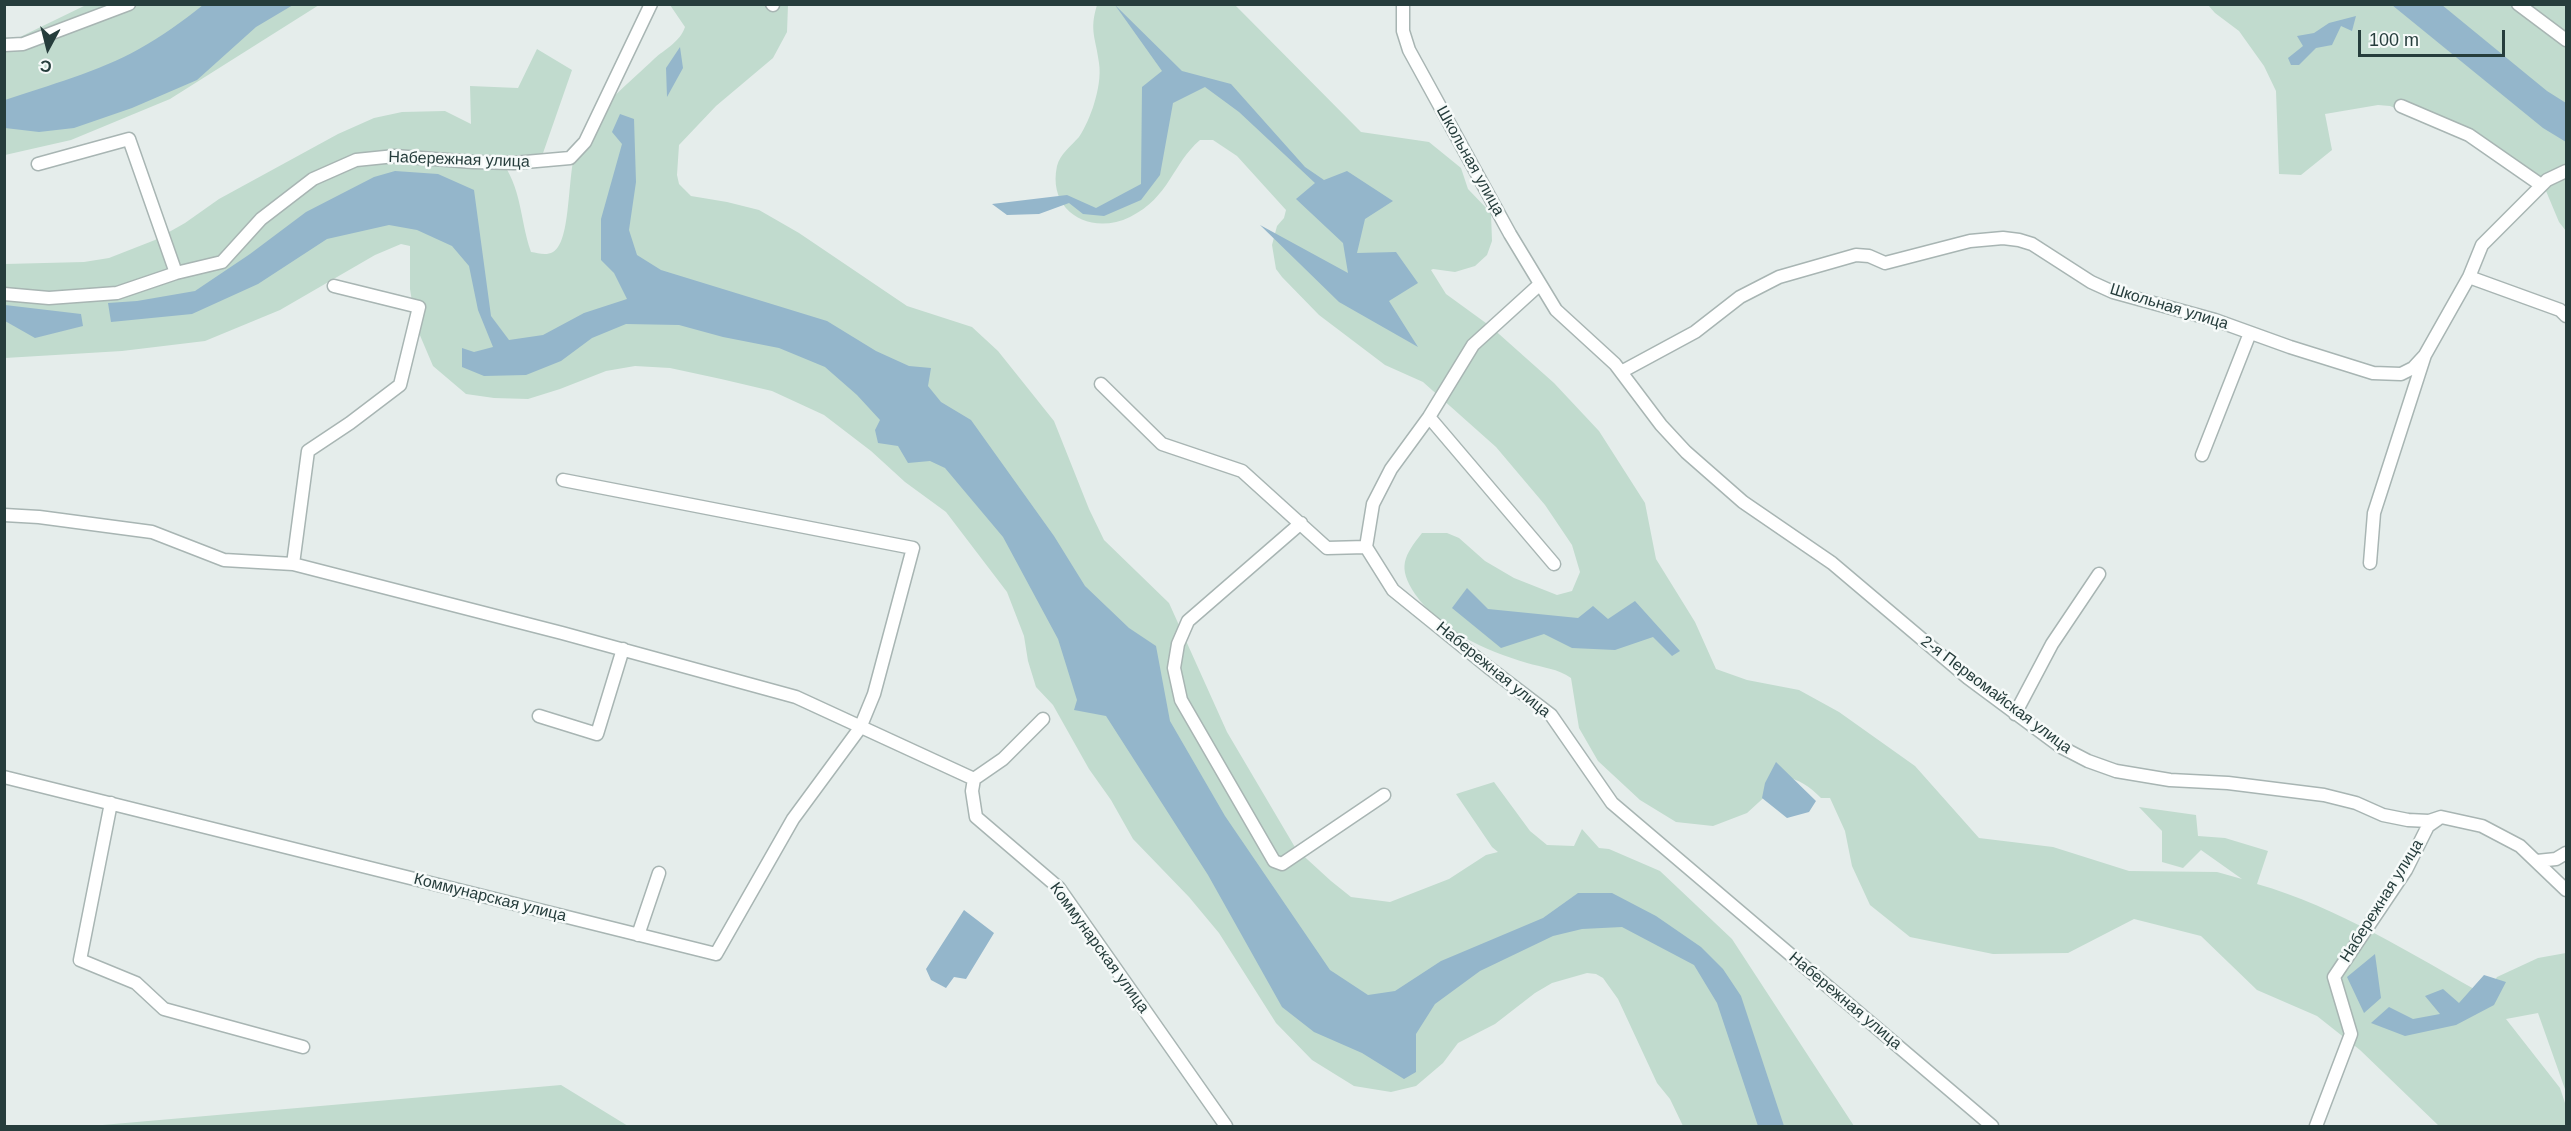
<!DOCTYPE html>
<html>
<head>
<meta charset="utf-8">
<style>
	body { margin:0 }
	#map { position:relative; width:2571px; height:1131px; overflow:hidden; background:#e5edeb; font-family:Helvetica,sans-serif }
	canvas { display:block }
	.frame { position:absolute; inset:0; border:6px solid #263d3c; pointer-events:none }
	.north { position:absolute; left:18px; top:18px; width:60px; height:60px; -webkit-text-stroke:4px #f6faf9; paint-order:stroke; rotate:187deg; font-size:16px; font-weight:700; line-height:24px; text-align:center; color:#263d3c }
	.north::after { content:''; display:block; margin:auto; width:21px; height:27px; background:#263d3c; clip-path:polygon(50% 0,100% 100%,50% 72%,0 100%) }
	.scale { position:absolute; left:2358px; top:30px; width:147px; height:27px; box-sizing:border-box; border:3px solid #263d3c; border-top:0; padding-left:8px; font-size:18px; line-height:21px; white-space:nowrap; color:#263d3c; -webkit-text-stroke:4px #f6faf9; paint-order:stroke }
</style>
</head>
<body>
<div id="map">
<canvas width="2571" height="1131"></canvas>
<div class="frame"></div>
<div class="north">С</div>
<div class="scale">100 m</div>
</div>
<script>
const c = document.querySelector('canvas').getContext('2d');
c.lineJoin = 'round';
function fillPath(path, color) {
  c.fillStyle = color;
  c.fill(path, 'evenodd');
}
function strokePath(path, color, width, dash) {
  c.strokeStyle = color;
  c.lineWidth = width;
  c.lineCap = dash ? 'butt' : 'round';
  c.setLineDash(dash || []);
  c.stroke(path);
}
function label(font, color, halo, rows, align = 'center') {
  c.font = font + ' Helvetica,sans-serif';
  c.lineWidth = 5;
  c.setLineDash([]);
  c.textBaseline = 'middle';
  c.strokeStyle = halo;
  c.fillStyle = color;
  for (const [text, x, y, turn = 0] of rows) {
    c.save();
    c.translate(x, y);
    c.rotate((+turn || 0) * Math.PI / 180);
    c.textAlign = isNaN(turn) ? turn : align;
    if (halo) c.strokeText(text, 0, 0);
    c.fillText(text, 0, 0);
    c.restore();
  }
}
fillPath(new Path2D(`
	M86,5H319L170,99L71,140L5,155L4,42L18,38Z
	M670,5H788L787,32L773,58L716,106L679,145L677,175L679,184L691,196L727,202L759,210L799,233L907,306L972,327L998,351L1054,421L1089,509L1104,540L1169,603L1227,732L1296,849L1331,881L1351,897L1390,902L1449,879L1486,855L1498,852L1492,847L1456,794L1494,782L1530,831L1547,845L1574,846L1582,829L1599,848L1609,849L1660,871L1732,939L1854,1126H1683L1670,1099L1657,1083L1618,999L1603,978L1596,974L1587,973L1552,983L1535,993L1495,1024L1458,1043L1443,1063L1416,1086L1391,1092L1354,1086L1312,1060L1276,1023L1219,933L1189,897L1133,839L1111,800L1089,769L1053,705L1036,687L1028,661L1024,636L1007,592L946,512L905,482L871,451L824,415L772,391L721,379L670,368L635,366L606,371L560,389L528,399L494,398L466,394L433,366L416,326L410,289V246L401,244L375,255L280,310L205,341L122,351L5,358V264L84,262L109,258L155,240L185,223L219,199L338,134L374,118L402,112L445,111L471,124L470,86L518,88L537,49L572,70L542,156L499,157C523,190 519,217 531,252C538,253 546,256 553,252C574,240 565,161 581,135C595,111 633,79 654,59C665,49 680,42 685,27Z
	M1097,5H1235L1361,132L1429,142L1461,168L1468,189L1491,213L1492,241L1487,255L1475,266L1455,272L1433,269L1431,270L1446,294L1490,326L1554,383L1599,431L1645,503L1656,559L1695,622L1716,669L1747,680L1799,690L1839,712L1915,766L1979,838L2053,847L2129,871L2217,872L2242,879L2201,850L2183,868L2162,862V831L2139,807L2196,815L2198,836L2225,838L2268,851L2257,884C2338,907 2411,954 2485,995L2497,977L2538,958L2566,953V1092L2538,1013L2506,1019L2560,1088L2566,1106V1126H2439L2360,1050L2317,1016L2257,990L2201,936L2134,919L2068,953L1993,954L1910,937L1870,905L1852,866L1845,831L1830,798H1821C1809,786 1800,780 1783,776L1770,792L1747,813L1713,826L1676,822L1640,800L1598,761L1579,728L1571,678C1559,669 1541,667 1527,663C1484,650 1441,631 1415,594C1397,567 1404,556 1422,533H1447L1459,538L1485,561L1514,578L1557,595L1572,591L1580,572L1572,545L1545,505L1496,447L1423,382L1385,365L1319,315L1282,277L1276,269L1272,245L1277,226L1284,218L1286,210L1237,156L1213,140H1200C1172,164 1170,197 1130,217C1091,236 1047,212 1057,166C1060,154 1071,146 1079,137C1085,128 1091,114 1094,104C1098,91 1101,76 1099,63C1096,38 1089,31 1097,5Z
	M2208,5H2566V231L2559,222L2541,179L2444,128L2390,106L2378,105L2325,114L2332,150L2301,175L2279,174L2276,91L2264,66L2239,31L2215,13Z
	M561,1085L628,1126H91Z`), '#c1dbce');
fillPath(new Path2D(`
	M203,5H293L256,27L197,80L132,108L74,128L39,132L5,128V100C49,85 98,72 139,49C161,37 183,21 203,5Z
	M1115,5L1182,71L1231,84L1305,167L1324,180L1347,171L1393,201L1365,219L1357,253L1396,252L1418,283L1389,301L1418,347L1339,302L1260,225L1348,273L1343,243L1296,199L1315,183L1239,112L1205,87L1173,103L1160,175L1141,200L1104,216L1083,214L1069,203L1039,214L1007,215L992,204L1067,195L1096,208L1141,184L1142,87L1162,71Z
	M2392,5H2442L2547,91L2566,103V142L2543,128Z
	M2356,16L2352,31L2341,26L2332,45L2316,48L2299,65H2291L2288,58L2303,46L2297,36L2314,33L2329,23Z
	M680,47L683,68L667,97L666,68Z
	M620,114L634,119L636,182L629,230L637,255L661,270L827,321L876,351L909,366L931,368L928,386L941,402L971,420L1054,536L1085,586L1129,628L1156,646L1170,721L1225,816L1330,970L1368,995L1395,991L1441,961L1543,918L1578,893H1612L1656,916L1701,947L1723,969L1741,996L1784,1126H1758L1717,1003L1694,965L1622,927L1582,929L1553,936L1480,971L1435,1004L1416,1034V1072L1404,1079L1362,1053L1314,1032L1282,1007L1208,875L1106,716L1074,710L1077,700L1058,639L1003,537L945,468L930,461L908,463L898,446L878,443L875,430L880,420L857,395L825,367L779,348L723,337L679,325L626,324L592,338L561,361L526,375L484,376L462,367V348L474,352L493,347L478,310L469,266L452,246L417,230L389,225L327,239L258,284L192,314L111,322L108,303L137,301L195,291L250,254L306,212L374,177L395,171L438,174L474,190L491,316L509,340L543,335L584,313L627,299L614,273L601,260V219L622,144L612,132Z
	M5,305L81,314L83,326L35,338L5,321Z
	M1467,588L1488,609L1578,618L1593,606L1608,619L1635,601L1680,651L1672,656L1653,637L1615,650L1572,648L1544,634L1501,648L1452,608Z
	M1776,762L1816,801L1809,812L1787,818L1762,798L1765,783Z
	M964,910L994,933L966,979L954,977L946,988L931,980L926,969Z
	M2375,954L2381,998L2364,1013L2347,977Z
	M2484,975L2506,982L2494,1005L2456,1025L2405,1036L2371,1023L2389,1007L2413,1019L2440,1014L2425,996L2443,989L2459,1003Z`), '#94b6cb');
const minor = new Path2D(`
	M772,4L773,5
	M1403,4V31L1409,50L1510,234L1556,310L1615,364L1661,425L1686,452L1743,502L1832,563L1968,678L2061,747L2088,761L2116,771L2170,780L2228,783L2324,795L2356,803L2383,815L2408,820L2429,821L2441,817L2482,826L2520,846L2566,890
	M2518,4L2566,40
	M4,45L23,44L129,4
	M2401,106L2469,135L2541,185
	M38,164L129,139L176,273
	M2469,277L2560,310L2566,316
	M1539,285L1473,345L1429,417L1391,469L1373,504L1366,547L1393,590L1488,667L1551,715L1612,803L1992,1126
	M4,294L49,298L117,293L176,273L222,262L261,219L313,179L356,160L395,156L473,162L514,163L570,158L585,142L651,4
	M1621,372L1695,332L1740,297L1779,277L1856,255L1869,256L1885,263L1970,241L2003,238L2019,240L2032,244L2091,282L2113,292L2215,320L2290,347L2373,373L2401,374L2413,368L2425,355
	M1101,384L1162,444L1242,471L1327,548L1366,547
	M1429,417L1554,564
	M2202,455L2250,333
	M4,515L39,517L152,532L224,560L293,564L562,633L796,697L974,779L1003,759L1043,719
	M1301,523L1188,621L1178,644L1174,668L1181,700L1274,861L1282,864L1384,795
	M2370,563L2374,513L2425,355L2469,277L2482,245L2547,180L2566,171
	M293,564L308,451L350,423L400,385L419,307L334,286
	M2015,714L2052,644L2099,574
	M539,716L597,734L623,649
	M4,777L716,954L793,819L860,728L874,694L913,548L563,480
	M974,779L972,791L976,817L1059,888L1226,1126
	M111,803L80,960L136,983L164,1009L303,1047
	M2537,861L2556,859L2566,853
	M638,935L659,873
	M2316,1126L2351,1034L2334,977L2406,870L2428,826L2438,819`);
strokePath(minor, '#a8b5b3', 15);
strokePath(minor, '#fff', 12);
label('16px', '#263d3c', '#f6faf9', [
	["Набережная улица",459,160,2],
	["Школьная улица",1470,161,61],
	["Школьная улица",2169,307,17],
	["Набережная улица",1493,670,39],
	["2-я Первомайская улица",1996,695,37],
	["Коммунарская улица",490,898,14],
	["Набережная улица",2382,901,-58],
	["Коммунарская улица",1099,948,54],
	["Набережная улица",1845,1001,40]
]);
</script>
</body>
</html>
